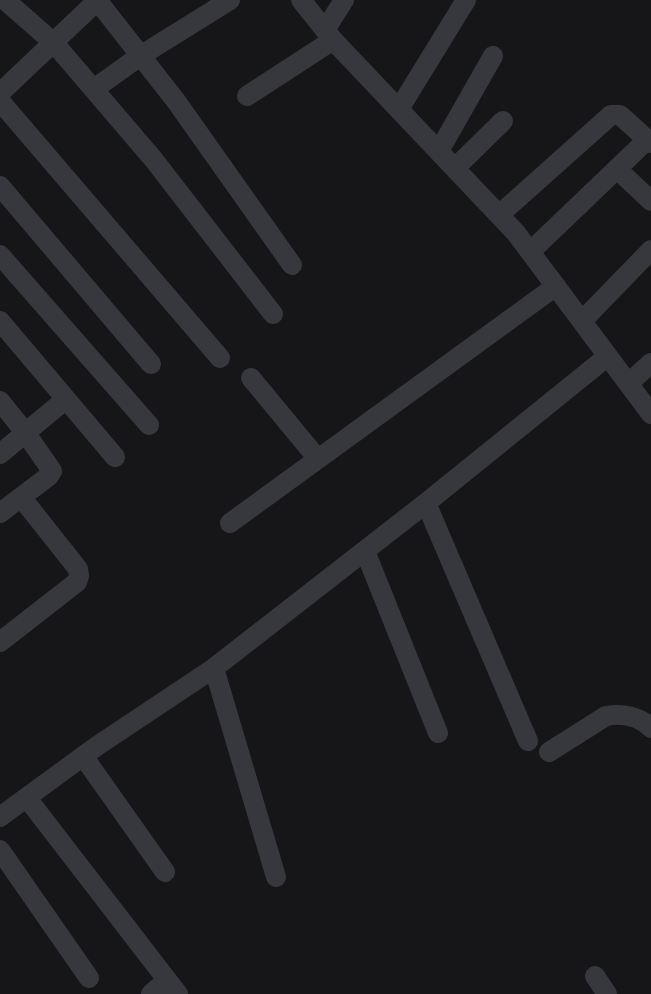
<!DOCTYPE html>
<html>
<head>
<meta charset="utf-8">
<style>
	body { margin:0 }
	canvas { display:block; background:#161618 }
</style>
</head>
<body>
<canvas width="651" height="994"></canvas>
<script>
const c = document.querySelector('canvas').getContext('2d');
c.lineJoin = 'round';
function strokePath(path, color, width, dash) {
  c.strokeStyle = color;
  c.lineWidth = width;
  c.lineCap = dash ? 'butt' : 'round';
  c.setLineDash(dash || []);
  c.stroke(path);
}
strokePath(new Path2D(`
	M5,0L54,43L154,160L273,314
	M97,0L176,101L292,265
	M301,0L333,40L516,233L651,414
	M325,30L344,0
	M94,89L140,56L230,0
	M0,93L98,0
	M247,96L333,40
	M0,101L220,358
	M399,109L466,0
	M439,151L493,56
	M455,168L503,121
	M617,169L651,201
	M0,186L151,364
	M499,215L611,115H620L651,143
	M530,252L647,140
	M0,255L149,425
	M0,321L115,457
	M582,321L651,250
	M251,378L318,459
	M629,383L651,363
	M0,401L25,432L52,471L49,476L0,513
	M0,454L66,399
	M426,503L528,741
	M230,523L556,286
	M365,551L438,733
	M0,642L77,582L79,576L78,569L21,497
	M214,668L276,877
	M549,752L606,716C622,713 639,716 651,728
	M83,756L165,872
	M27,798L178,994
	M0,817L97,746L214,668L426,503L608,356
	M0,850L89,978
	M595,976L607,994
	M151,994L167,980`), '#37383d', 20);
</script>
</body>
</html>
